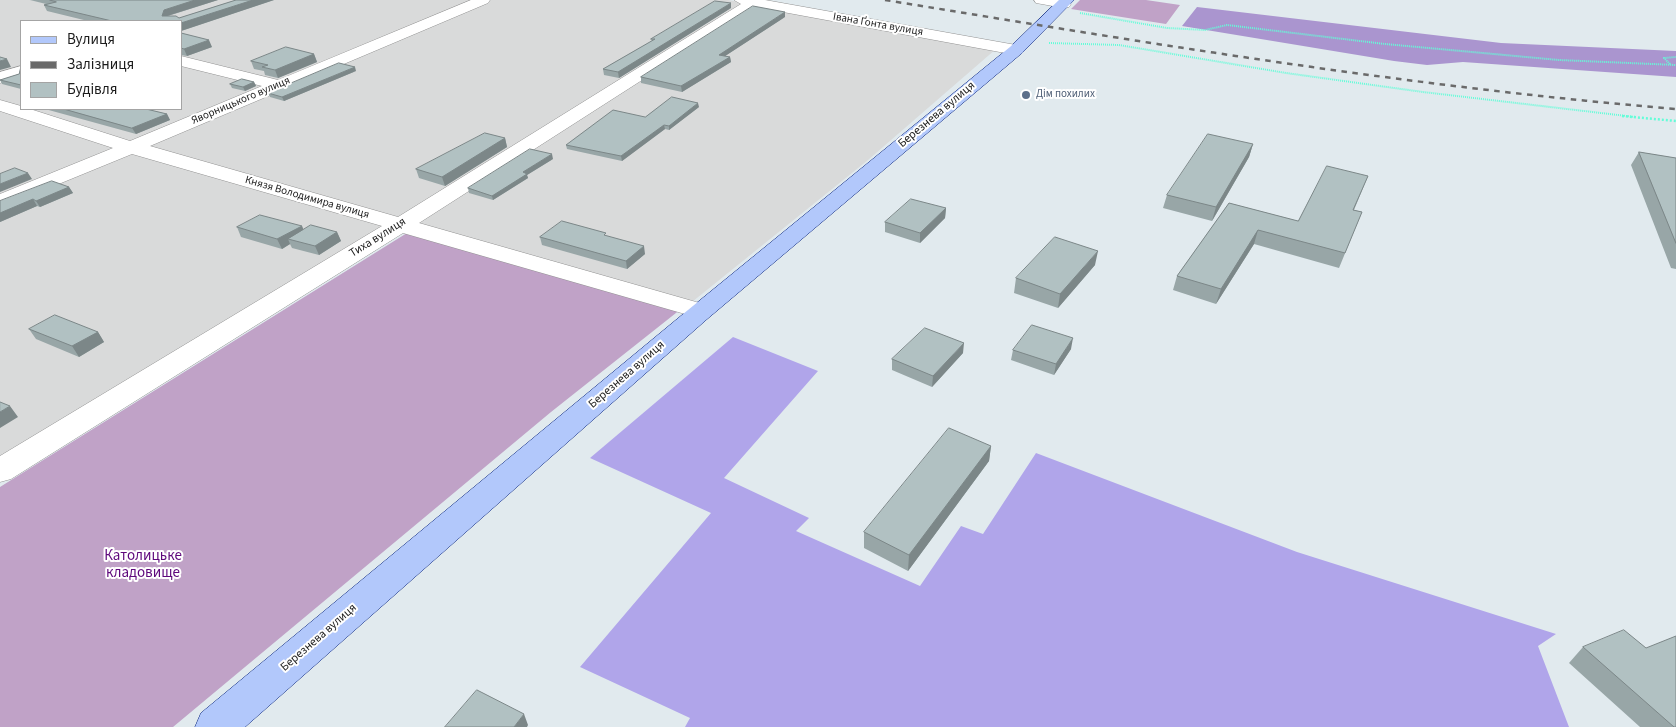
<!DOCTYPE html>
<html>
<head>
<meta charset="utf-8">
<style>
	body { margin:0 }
	#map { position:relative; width:1676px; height:727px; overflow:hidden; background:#e1eaee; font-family:"Source Sans 3",sans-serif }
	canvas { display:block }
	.legend { position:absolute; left:20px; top:20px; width:162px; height:90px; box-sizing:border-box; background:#fff; border:1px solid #a4a4a4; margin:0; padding:6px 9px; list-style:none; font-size:15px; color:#1c1c1c }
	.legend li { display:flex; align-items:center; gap:10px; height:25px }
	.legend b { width:25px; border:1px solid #a4a4a4 }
</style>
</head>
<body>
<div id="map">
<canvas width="1676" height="727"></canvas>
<ul class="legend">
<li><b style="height:6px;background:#b2c8fb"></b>Вулиця</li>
<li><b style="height:6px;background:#6a6a6a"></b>Залізниця</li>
<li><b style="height:14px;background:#b1c1c2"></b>Будівля</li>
</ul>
</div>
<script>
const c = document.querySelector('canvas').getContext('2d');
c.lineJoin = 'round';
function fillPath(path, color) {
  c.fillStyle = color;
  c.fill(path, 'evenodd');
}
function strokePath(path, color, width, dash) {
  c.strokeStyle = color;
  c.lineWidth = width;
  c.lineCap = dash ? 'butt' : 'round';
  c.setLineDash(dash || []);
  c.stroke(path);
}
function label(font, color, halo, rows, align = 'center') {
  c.font = font + ' "Source Sans 3",sans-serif';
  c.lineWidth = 4;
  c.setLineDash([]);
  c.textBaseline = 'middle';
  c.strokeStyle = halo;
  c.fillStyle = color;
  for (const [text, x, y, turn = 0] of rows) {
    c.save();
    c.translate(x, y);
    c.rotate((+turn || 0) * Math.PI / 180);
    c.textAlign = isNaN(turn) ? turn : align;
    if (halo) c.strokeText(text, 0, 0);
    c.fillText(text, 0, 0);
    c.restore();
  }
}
fillPath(new Path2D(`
	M0,0H728L996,49L868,160L692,302L397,219L0,461ZM21,21H181V109H21Z`), '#d9dada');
fillPath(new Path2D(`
	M733,337L818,371L724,478L809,518L796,531L920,586L961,526L983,534L1036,453L1297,552L1556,634L1538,646L1569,727H685L690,718L580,667L711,513L590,458Z`), '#b0a5ea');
fillPath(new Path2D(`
	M1197,7L1501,43L1676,51V77L1463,62L1427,65L1394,61L1182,26Z`), '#aa95cf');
fillPath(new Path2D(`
	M1080,0H1146L1180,5L1166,24L1071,9Z
	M407,233L681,309L551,412L173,727H0V487Z`), '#c0a2c7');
const street = new Path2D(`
	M471,0H490L488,3L150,146L398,217L741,4L734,0H765L1016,45L1022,47L1024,50L1022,53L1016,55L756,7L419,223L710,306L714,311L710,316L701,319L692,316L403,233L11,479L0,482V456L382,226L132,154L0,208V194L113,148L0,111V100L21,106V109H30L130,141L262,86L181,66V56L278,80Z
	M1034,0H1065L1071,4L1069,7L1064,8L1036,3Z
	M21,66V76L0,83V72Z`);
const secondary = new Path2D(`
	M1059,0H1074L1022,53L706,320L245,727H195L201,713L688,310L1010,47Z`);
strokePath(street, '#939393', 1);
strokePath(secondary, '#021d75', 1);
strokePath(new Path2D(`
	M1080,13L1167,28L1205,30L1227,25L1385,44L1559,60L1676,65
	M1049,43L1119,45L1286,73L1423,92L1635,117
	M1670,64L1664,58L1676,57`), '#63fdd8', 2, [1, 1]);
strokePath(new Path2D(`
	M1622,116L1676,121`), '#63fdd8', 2.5, [2, 2]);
fillPath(street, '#fff');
fillPath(secondary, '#b2c8fb');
strokePath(new Path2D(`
	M885,0C1148,43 1410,87 1676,109`), '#6a6a6a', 2.5, [5.5, 5.5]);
fillPath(new Path2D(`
	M30,0H218L168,16L179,18L236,0H274L181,31V21H88L47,11L44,5L46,4Z
	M731,8L619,78L604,75L603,69L652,41L651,39Z
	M785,17L725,56L730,57L731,62L682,92L641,83V77Z
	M181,33L212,47L187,56L181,55Z
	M314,54L317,62L278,78L265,75L264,71L254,69L251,61Z
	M21,66V89L2,84L0,80L19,74Z
	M356,71L284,101L270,97L268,93Z
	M254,82L256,86L245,91L232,88L230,84Z
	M699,107L669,130L665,129L622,161L567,149L566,145L645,117Z
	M45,109H146L167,114L170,120L136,134Z
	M505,138L507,147L445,186L419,178L416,169Z
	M1253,144L1249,157L1212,221L1163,208L1167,195Z
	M1639,152L1676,158V269L1671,268L1631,165Z
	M553,159L527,175L528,178L493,200L469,193L468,188Z
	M1368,176L1354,210L1362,212L1339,268L1254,244L1216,304L1173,290L1177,276L1229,203L1298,221Z
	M69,187L73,193L40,207L37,206L0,222V201Z
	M946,208L945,218L920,243L885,232V222Z
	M302,226L303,230L337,232L341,241L319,255L292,248L290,244L282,249L241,237L237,227Z
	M607,236L645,254L627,269L542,245L540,237Z
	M1095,265L1058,308L1014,293L1016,278Z
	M29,329L98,332L104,342L79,357L36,339Z
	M1071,349L1054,375L1011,360L1013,350Z
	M963,353L932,387L892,370V359Z
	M991,446L989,461L908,571L864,548V532Z
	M1583,647L1646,648L1676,727H1640L1569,663Z`), '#98a6a7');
fillPath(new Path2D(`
	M195,0H218L167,16H162L164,10Z
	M253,0H274L181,31V23Z
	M731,3V8L619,78L618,72Z
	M785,12V17L719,60V55Z
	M209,40L212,47L187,56L184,49Z
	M314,54L317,62L278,78L275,70Z
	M730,57L731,62L682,92L681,86Z
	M7,59L11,67L0,70V61Z
	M355,67L356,71L284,101L282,97Z
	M254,82L256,86L245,91L243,87Z
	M698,103L699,107L669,130V126Z
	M167,114L170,120L136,134L132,128Z
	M664,125L665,129L622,161L621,156Z
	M505,138L507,147L445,186L442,177Z
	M1253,144L1249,157L1212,221L1216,207Z
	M552,154L553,159L527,175L528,178L493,200L492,196L523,172Z
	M28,173L32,179L0,192V184Z
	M69,187L73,193L40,207L36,201Z
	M33,199L37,206L0,222V213Z
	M946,208L945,218L920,243V233Z
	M302,226L306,236L288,239L290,244L282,249L277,239Z
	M1258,230L1254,244L1216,304L1221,289Z
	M337,232L341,241L319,255L315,246Z
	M644,246L645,254L627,269L626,261Z
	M1098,251L1095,265L1058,308L1060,294Z
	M98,332L104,342L79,357L72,346Z
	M1073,338L1071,349L1054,375L1056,364Z
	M964,343L963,353L932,387L933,376Z
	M10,406L18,417L0,428V412Z
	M991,446L989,461L908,571L909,555Z
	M524,714L528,725L527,727H514Z`), '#7c8788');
const building = new Path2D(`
	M50,0H195L164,10L162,16H176L179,18L236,0H253L181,23V21H112L44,5L56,2Z
	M715,1L731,3L618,72L603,69L655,39H651Z
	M753,6L785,12L719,55L730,57L681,86L641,77Z
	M181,33L209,40L184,49L181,48Z
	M286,47L314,54L275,70L262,67L268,65L251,61Z
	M0,57L7,59L0,61Z
	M339,63L355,67L282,97L268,93Z
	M21,66V85L0,80L19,74Z
	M242,79L254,82L243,87L230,84Z
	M672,97L698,103L669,126L664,125L621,156L566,145L613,110L645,117Z
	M64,109H146L167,114L132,128Z
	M485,133L505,138L442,177L416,169Z
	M1208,134L1253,144L1216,207L1167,195Z
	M530,149L552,154L523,172L527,174L492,196L468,188Z
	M1639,152L1676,158V243Z
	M1327,166L1368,176L1353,210L1362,212L1345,253L1258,230L1221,289L1177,276L1229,203L1298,221Z
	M15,168L28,173L0,184V174Z
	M52,181L69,187L36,201L33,199L0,213V201Z
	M911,199L946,208L920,233L885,222Z
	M260,215L302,226L277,239L237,227Z
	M562,221L606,233L604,235L644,246L626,261L540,237Z
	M311,225L337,232L315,246L288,239Z
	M1055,237L1098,251L1060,294L1016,278Z
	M55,315L98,332L72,346L29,329Z
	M1032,325L1073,338L1056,364L1013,350Z
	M925,328L964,343L933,376L892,359Z
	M0,402L10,406L0,412Z
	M949,428L991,446L909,555L864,532Z
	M1624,630L1646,648L1676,636V727H1674L1583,647Z
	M477,690L524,714L514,727H445Z`);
fillPath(building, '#b1c1c2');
strokePath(building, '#7c8788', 1);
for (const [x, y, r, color] of [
	[1026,95,5,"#5c6f8a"]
]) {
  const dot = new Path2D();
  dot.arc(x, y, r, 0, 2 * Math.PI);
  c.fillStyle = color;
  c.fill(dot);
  strokePath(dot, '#fff', 2);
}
label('11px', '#1c1c1c', '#fff', [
	["Івана Ґонта вулиця",878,25,10],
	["Яворницького вулиця",241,101,-23],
	["Князя Володимира вулиця",307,198,16]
]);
label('11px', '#4e5e75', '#fff', [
	["Дiм похилих",1036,95]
], 'left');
label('12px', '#1c1c1c', '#fff', [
	["Березнева вулиця",937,115,-40],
	["Тиха вулиця",378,238,-32],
	["Березнева вулиця",627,375,-41],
	["Березнева вулиця",319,638,-41]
]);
label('15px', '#5e087c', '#fff', [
	["Католицьке",143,557],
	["кладовище",143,574]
]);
</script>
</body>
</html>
